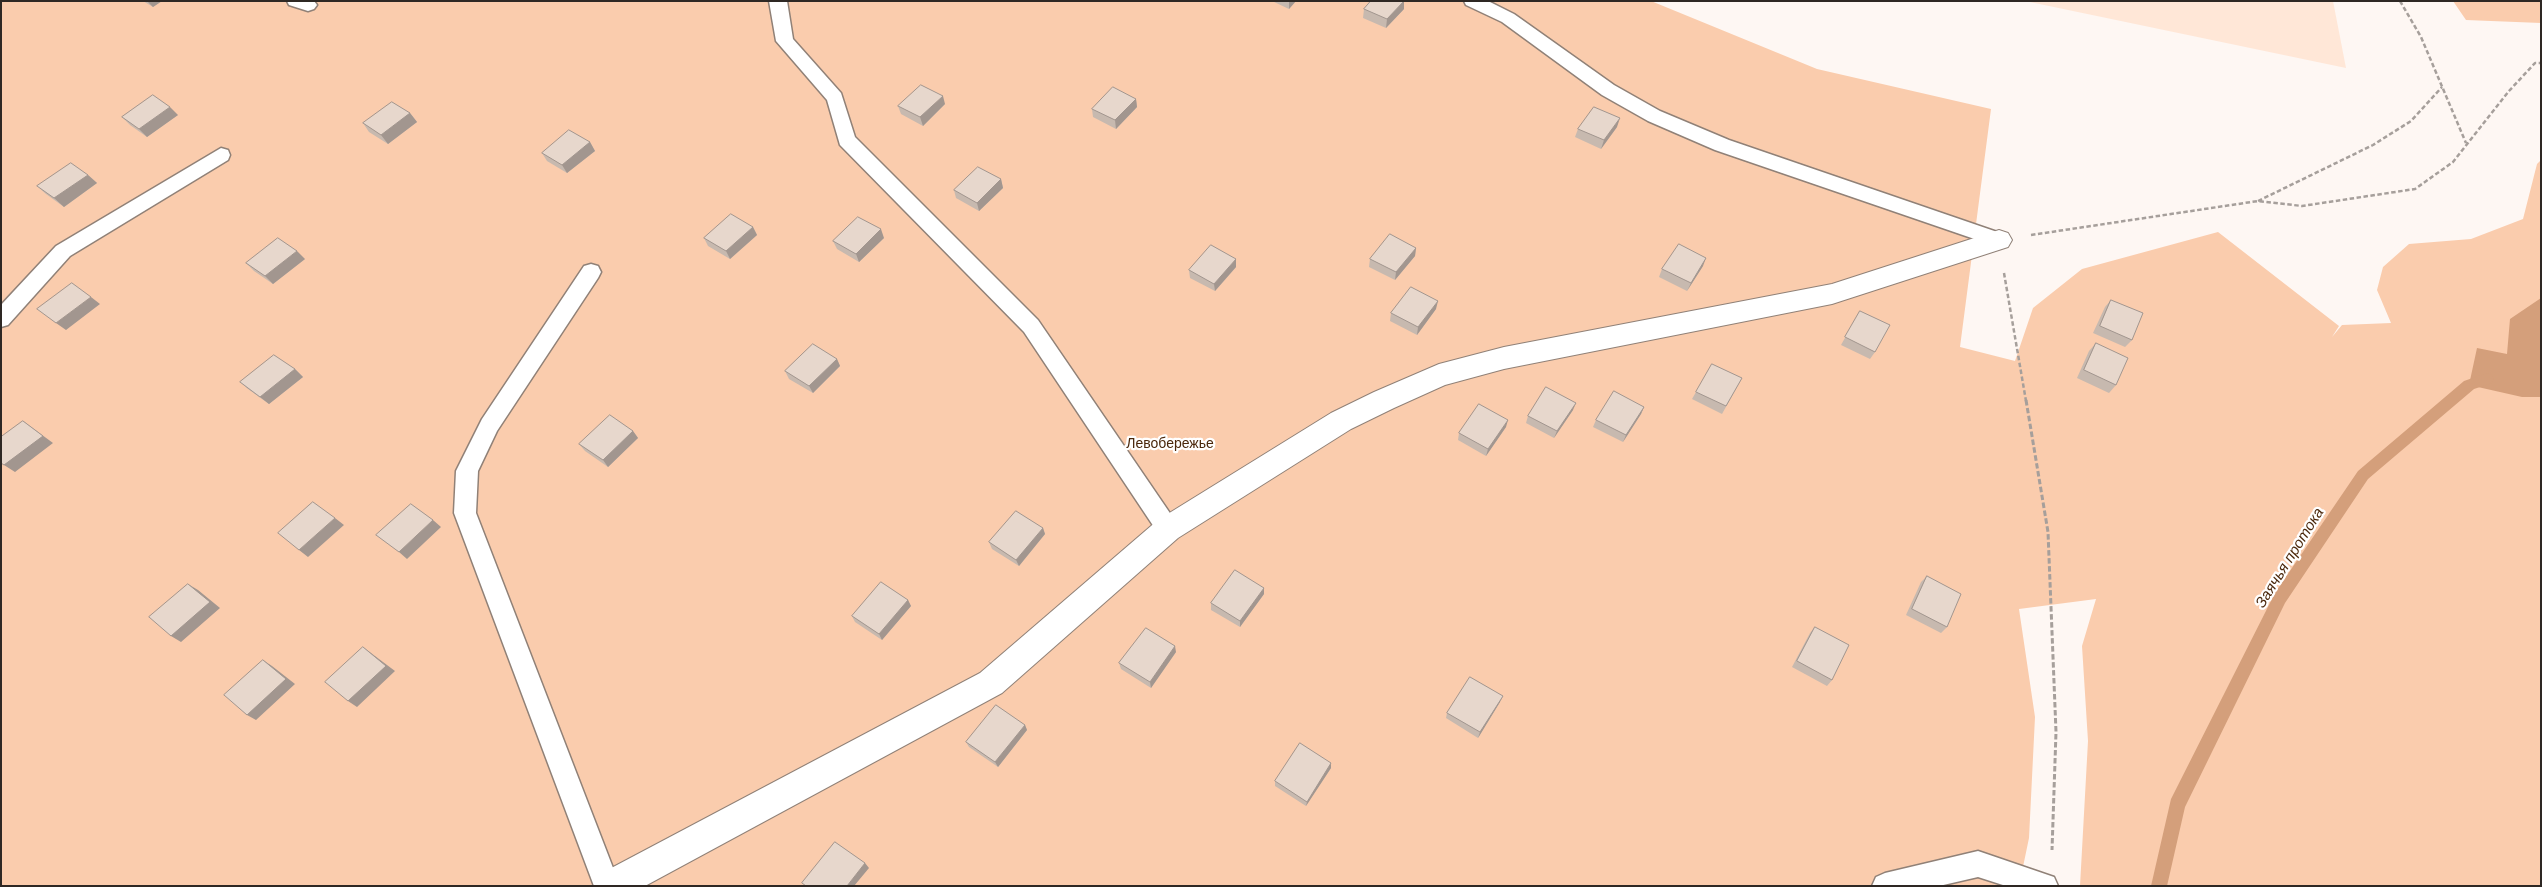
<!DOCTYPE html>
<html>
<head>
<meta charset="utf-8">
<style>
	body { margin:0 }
	#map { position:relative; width:2542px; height:887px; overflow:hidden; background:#fef7f3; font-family:Helvetica,sans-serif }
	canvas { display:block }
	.frame { position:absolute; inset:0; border:2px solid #2e2824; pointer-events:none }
</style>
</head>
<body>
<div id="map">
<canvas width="2542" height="887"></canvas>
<div class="frame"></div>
</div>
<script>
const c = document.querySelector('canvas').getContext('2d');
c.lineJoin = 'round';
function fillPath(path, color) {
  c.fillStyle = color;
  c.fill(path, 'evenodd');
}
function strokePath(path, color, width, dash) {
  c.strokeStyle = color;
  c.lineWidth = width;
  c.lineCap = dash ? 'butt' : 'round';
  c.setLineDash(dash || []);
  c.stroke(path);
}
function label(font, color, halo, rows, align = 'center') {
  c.font = font + ' Helvetica,sans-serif';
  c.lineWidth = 4.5;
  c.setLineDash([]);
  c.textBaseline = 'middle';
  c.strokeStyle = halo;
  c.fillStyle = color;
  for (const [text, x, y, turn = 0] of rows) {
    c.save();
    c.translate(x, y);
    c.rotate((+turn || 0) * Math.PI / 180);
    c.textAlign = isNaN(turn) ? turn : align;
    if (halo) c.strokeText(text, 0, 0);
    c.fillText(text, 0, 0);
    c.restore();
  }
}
fillPath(new Path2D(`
	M2025,1H2333L2346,68Z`), '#ffe7d7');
fillPath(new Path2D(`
	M1,1H1651L1817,69L1991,109L1960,347L2015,361L2033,308L2082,269L2218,232L2339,326L2332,337L2342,325L2391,323L2377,290L2383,267L2409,244L2471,239L2523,219L2537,164L2541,160V886H2080L2088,741L2082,646L2096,599L2019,609L2035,717L2029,838L2019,886H1Z
	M2453,1H2541V23L2466,20Z`), '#faccad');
fillPath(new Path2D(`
	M2541,298V397H2522L2469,385L2477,348L2507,354L2510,319Z`), '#d49f7b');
fillPath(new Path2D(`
	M2487,373L2492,375L2494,379L2492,383L2474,389L2368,479L2285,603L2185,807L2167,886H2151L2171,799L2275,593L2358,471L2464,381Z`), '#d49f7b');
const service = new Path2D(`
	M287,1H314L317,5L314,9L308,11L289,5Z
	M769,1H787L793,39L841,93L855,137L1038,320L1176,522L1179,529L1176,536L1168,539L1160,536L1024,332L840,145L827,100L776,41Z
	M1464,1H1488L1514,14L1614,85L1660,111L1729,140L2006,235L2009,240L2006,245L1999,248L1992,245L1715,150L1648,121L1602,95L1502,22L1466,5Z
	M221,148L228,150L230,155L228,160L70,256L8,325L1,327V305L56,246Z
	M591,264L598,266L601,272L598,278L497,431L478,471L476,513L620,886H594L454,513L456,471L482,419L584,266Z
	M1978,851L2054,877L2058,886H2006L1978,877L1939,886H1872L1876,877L1885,873Z`);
const minor = new Path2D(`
	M1999,230L2008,233L2012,240L2008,247L1832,304L1504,369L1445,385L1394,408L1351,429L1178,538L1002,693L645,886H596L600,874L980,673L1158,520L1331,413L1374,392L1439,364L1504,347L1832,284Z`);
strokePath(service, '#908177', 3);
strokePath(minor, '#908177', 2);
strokePath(new Path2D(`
	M2400,1L2421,37L2466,143
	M2258,201L2373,145L2411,121L2442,87
	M2031,235L2258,201L2302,206L2415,189L2453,162L2509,91L2535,63H2541
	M2004,273L2026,401`), '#a69f9b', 2.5, [4.5, 2.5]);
strokePath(new Path2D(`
	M2026,400L2048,532L2056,732L2052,850`), '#a69f9b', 3, [5.5, 2.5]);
fillPath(service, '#fff');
fillPath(minor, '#fff');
fillPath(new Path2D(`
	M143,1H162L153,7Z
	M1272,1H1296L1289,9Z
	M1371,1H1404V9L1386,28L1363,18L1364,9Z
	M1136,99L1137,107L1116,129L1093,117L1092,109Z
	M945,104L923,126L901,114L898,106Z
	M410,113L417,122L388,144L369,132L363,123Z
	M178,115L147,137L130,125L122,117Z
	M1617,127L1601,149L1575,137L1578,129Z
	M590,142L595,151L567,173L547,161L542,153Z
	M88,175L97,183L64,207L46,194L37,186Z
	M1001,179L1003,188L979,211L956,198L954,190Z
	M753,227L757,235L730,259L708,246L704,238Z
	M884,238L859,262L837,249L833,241Z
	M1416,248L1415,256L1395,280L1369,267L1370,259Z
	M305,259L273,284L254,271L246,263Z
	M1703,266L1687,291L1659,277L1662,269Z
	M1236,267L1215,291L1190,278L1189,270Z
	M2111,300L2132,340L2125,347L2093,333L2105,307Z
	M1436,309L1417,335L1390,321L1391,313Z
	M1860,311L1875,352L1870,359L1841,345Z
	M2096,343L2116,385L2109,393L2077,378L2089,351Z
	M837,359L840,366L813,393L789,379L785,371Z
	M295,369L303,377L269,404L248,389L240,382Z
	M1742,378L1722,414L1692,399L1696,392Z
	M1644,407L1641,414L1623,442L1593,427L1596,420Z
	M1573,410L1554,438L1526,423L1528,416Z
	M1506,427L1486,456L1458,440L1459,433Z
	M633,431L638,438L608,467L585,451L579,444Z
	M1043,528L1045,534L1019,566L992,549L989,542Z
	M1927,576L1947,627L1941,633L1906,615L1921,582Z
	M1264,594L1240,627L1211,610V603Z
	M908,600L911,606L882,640L855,622L852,616Z
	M1815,627L1832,680L1827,686L1792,667L1810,633Z
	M1176,652L1151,688L1121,669L1119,663Z
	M1500,702L1478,738L1446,718L1447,713Z
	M1025,725L1027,730L998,767L969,747L966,742Z
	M1331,763V768L1306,806L1275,786V781Z`), '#c7b9af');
fillPath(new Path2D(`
	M147,1H162L153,7Z
	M1289,1H1296L1289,9Z
	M1404,1V9L1386,28L1387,19Z
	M943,96L945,104L923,126L920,117Z
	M1136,99L1137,107L1116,129L1115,120Z
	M170,107L178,115L147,137L139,129Z
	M410,113L417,122L388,144L381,135Z
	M1620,118L1617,127L1601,149L1604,140Z
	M590,142L595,151L567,173L562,165Z
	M88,175L97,183L64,207L54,198Z
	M1001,179L1003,188L979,211L977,203Z
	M753,227L757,235L730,259L726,251Z
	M881,229L884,238L859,262L856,254Z
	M1416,248L1415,256L1395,280L1396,272Z
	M297,251L305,259L273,284L265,276Z
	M1706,258L1703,266L1687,291L1691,283Z
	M1236,259V267L1215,291L1214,284Z
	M91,297L100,304L66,330L56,323Z
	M1438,301L1436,309L1417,335L1418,327Z
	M837,359L840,366L813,393L809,386Z
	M295,369L303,377L269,404L260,397Z
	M1576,403L1573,410L1554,438L1557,431Z
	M1644,407L1641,414L1623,442L1626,435Z
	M1508,420L1506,427L1486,456L1488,449Z
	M23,421L53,443L15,472L4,465Z
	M633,431L638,438L608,467L603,460Z
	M335,518L344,525L308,557L299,550Z
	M433,520L441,527L407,559L399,552Z
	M1043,528L1045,534L1019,566L1016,560Z
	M188,584L198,590L220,608L181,642L171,636Z
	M1264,588V594L1240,627V621Z
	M908,600L911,606L882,640L879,634Z
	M1175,646L1176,652L1151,688L1150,682Z
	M363,647L395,671L357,707L348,701Z
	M263,660L272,666L295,684L256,720L247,715Z
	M1503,696L1500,702L1478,738L1480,732Z
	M1025,725L1027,730L998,767L995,762Z
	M1331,763V768L1306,806L1307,802Z
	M865,863L869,868L854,886H847Z`), '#a2968f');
const building = new Path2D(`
	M1371,1H1404L1387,19L1364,9Z
	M921,85L943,96L920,117L898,106Z
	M1113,87L1136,99L1115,120L1092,109Z
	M153,95L170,107L139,129L122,117Z
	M392,102L410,113L381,135L363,123Z
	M1594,107L1620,118L1604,140L1578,129Z
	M569,130L590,142L562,165L542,153Z
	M71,163L88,175L54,198L37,186Z
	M978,167L1001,179L977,203L954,190Z
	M731,214L753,227L726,251L704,238Z
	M858,217L881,229L856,254L833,241Z
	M1390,234L1416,248L1396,272L1370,259Z
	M278,238L297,251L265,276L246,263Z
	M1679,244L1706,258L1691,283L1662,269Z
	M1211,245L1236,259L1214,284L1189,270Z
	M72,283L91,297L56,323L37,309Z
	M1411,287L1438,301L1418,327L1391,313Z
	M2111,300L2143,313L2132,340L2100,326Z
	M1860,311L1890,325L1875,352L1845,337Z
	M2096,343L2128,358L2116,385L2084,370Z
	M813,344L837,359L809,386L785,371Z
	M274,355L295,369L260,397L240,382Z
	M1712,364L1742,378L1726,406L1696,392Z
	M1546,387L1576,403L1557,431L1528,416Z
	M1614,391L1644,407L1626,435L1596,420Z
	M1479,404L1508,420L1488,449L1459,433Z
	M610,415L633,431L603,460L579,444Z
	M23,421L43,436L4,465L1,463V437Z
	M313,502L335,518L299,550L278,533Z
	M411,504L433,520L399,552L376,535Z
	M1016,511L1043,528L1016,560L989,542Z
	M1235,570L1264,588L1240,621L1211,603Z
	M1927,576L1961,594L1947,627L1912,609Z
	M881,582L908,600L879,634L852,616Z
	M188,584L210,602L171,636L149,617Z
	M1815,627L1849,645L1832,680L1797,661Z
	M1146,628L1175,646L1150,682L1119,663Z
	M363,647L386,666L348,701L325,682Z
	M263,660L286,679L247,715L224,695Z
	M1470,677L1503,696L1480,732L1447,713Z
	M996,705L1025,725L995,762L966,742Z
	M1300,743L1331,763L1307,802L1275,781Z
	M835,842L865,863L847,886H806L802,883Z`);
fillPath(building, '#e7d7cc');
strokePath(building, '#a2968f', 1);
label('14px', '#4a270b', '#fff', [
	["Левобережье",1170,444]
]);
label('italic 15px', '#4c290d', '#fff', [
	["Заячья протока",2290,558,-58]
]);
</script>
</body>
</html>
